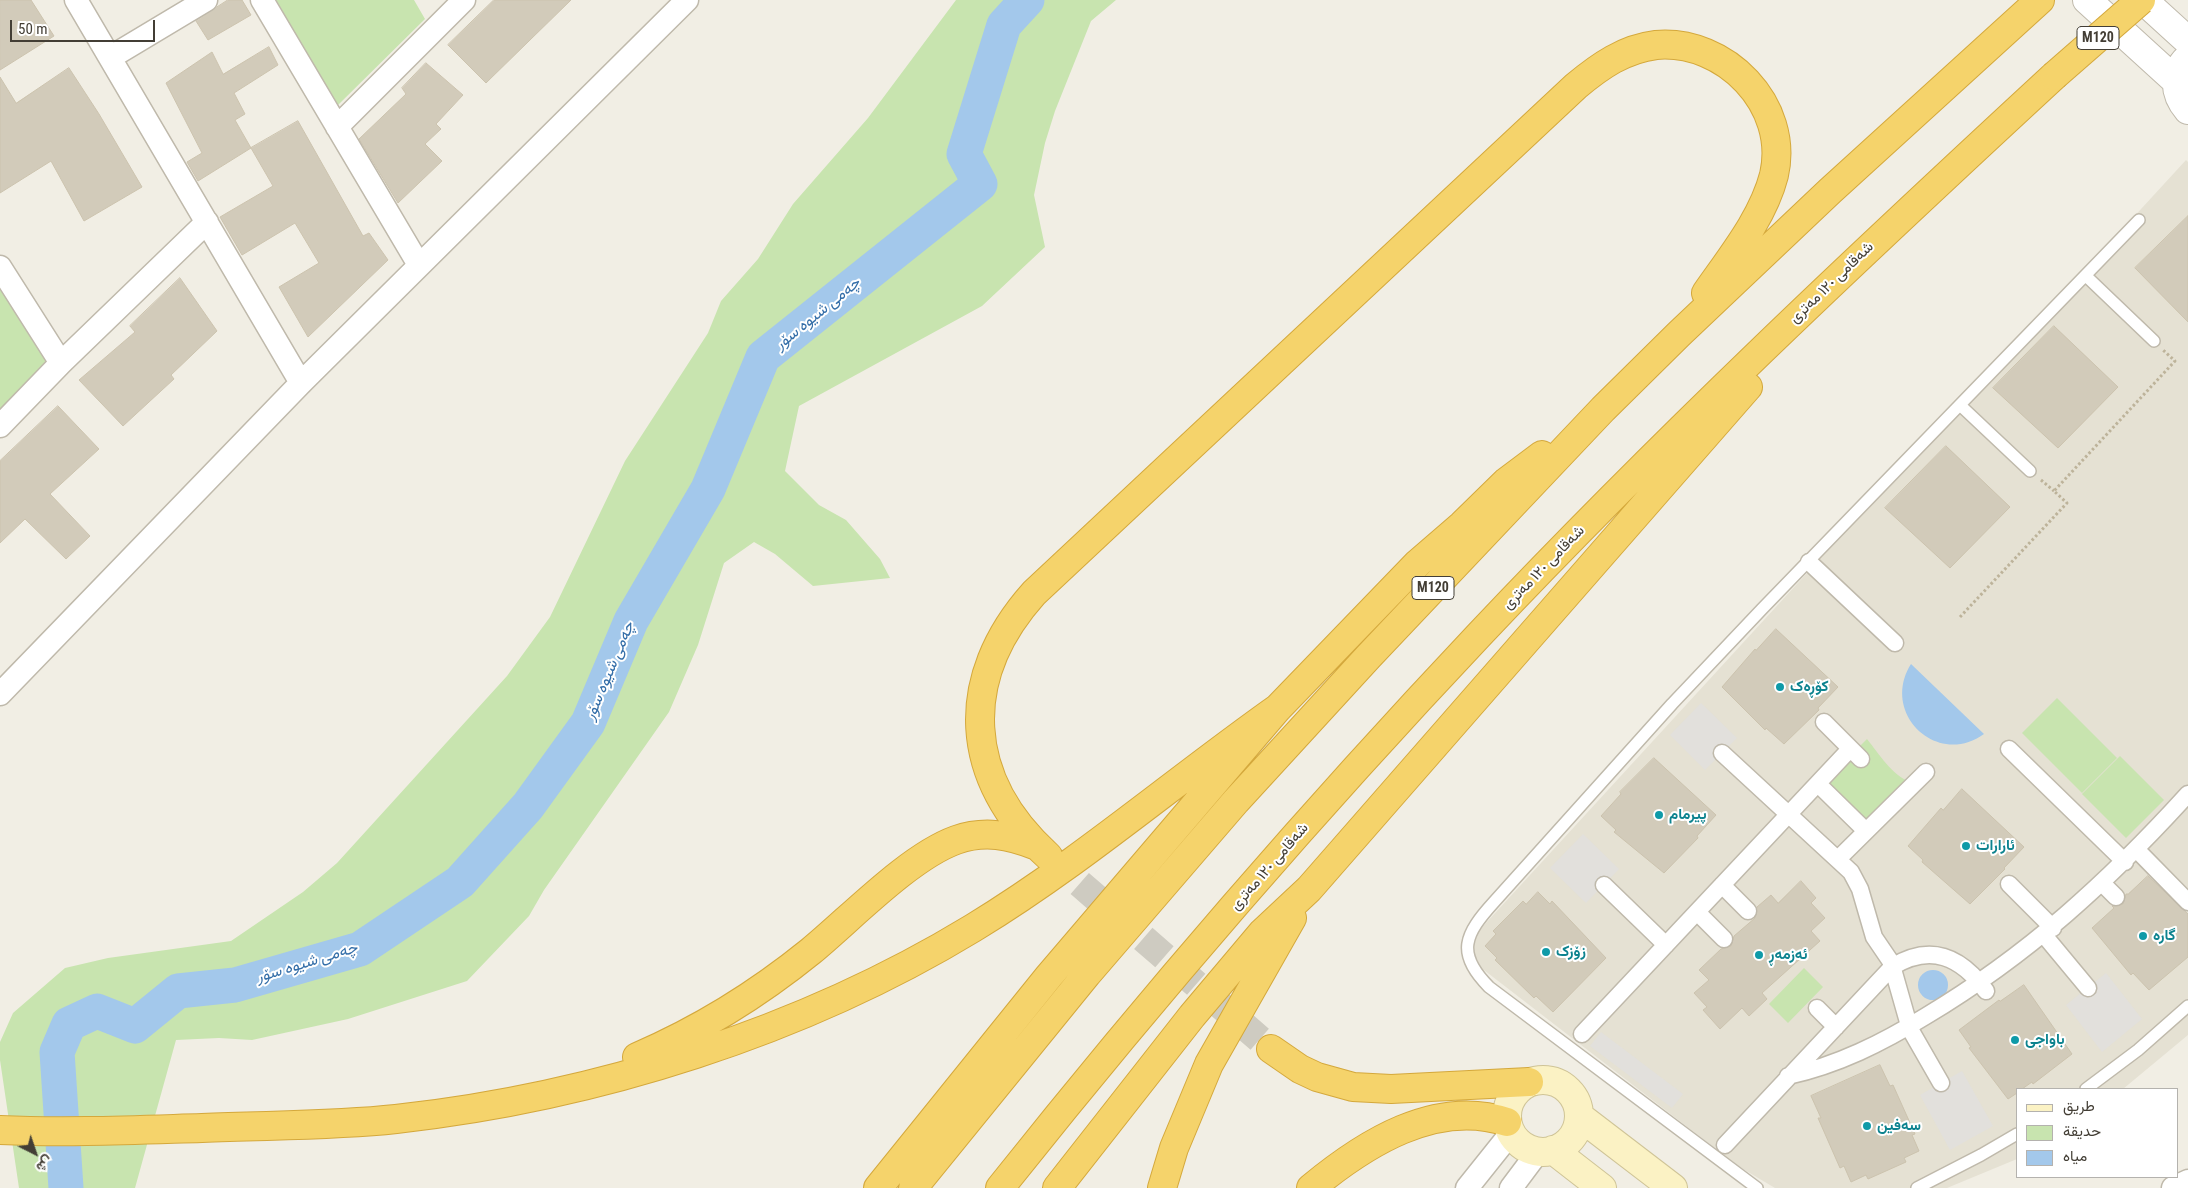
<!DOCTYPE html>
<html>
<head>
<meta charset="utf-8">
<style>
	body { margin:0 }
	#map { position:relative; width:2188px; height:1188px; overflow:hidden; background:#f1eee4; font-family:"Roboto Condensed",Vazirmatn,sans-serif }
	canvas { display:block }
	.legend { position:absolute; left:2016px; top:1088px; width:162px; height:90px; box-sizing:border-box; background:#fff; border:1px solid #b4b2ae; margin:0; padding:6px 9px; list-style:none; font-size:15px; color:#433e35 }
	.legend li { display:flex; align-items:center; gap:10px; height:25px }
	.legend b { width:25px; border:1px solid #b4b2ae }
	.north { position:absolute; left:10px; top:1128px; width:50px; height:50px; -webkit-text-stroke:4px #fff; paint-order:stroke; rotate:139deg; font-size:14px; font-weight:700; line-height:20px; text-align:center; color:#433e35 }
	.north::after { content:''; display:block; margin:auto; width:18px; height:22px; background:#433e35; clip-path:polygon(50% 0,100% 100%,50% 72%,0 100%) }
	.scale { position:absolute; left:10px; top:20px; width:145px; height:22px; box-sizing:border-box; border:2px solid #433e35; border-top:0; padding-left:6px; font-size:15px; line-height:18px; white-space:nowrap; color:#433e35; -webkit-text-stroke:4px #fff; paint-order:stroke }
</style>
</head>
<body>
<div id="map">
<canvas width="2188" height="1188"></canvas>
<ul class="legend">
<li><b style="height:6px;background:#fbf2c4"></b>طريق</li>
<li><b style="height:14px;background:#c8e4af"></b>حديقة</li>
<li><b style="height:14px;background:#a3c8eb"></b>مياه</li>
</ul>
<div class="north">ش</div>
<div class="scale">50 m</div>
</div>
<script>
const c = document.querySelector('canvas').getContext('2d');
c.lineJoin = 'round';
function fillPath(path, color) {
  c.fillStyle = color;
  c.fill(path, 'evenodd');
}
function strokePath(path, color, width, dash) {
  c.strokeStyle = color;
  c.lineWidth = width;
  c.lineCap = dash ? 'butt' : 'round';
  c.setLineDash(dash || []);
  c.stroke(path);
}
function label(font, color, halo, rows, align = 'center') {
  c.font = font + ' "Roboto Condensed",Vazirmatn,sans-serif';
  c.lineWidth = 4;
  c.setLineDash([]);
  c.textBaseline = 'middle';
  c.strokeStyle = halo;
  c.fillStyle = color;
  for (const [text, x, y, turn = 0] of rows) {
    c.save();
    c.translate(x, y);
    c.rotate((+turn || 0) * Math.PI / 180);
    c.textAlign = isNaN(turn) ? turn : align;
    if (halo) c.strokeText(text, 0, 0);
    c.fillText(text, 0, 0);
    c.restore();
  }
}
fillPath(new Path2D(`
	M2186,160L2188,162V1035L2123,1089H2017V1159L1947,1188H1775L1738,1166L1480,967L1475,955L1474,936Z`), '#e5e1d3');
fillPath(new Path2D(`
	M276,0H414L425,19L337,106Z
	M956,0H1116L1091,21L1055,111L1045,143L1034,195L1045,247L982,306L799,406L785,471L819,505L846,520L880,559L890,578L813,586L775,554L754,542L724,563L698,645L669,712L544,890L529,916L467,981L348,1019L252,1040L219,1038L176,1040L135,1188H19L0,1060V1042L13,1013L65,968L108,958L231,941L303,892L337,863L507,676L550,617L625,461L708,333L721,301L758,259L793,204L868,118Z
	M0,289L47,363L0,409Z
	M2057,698L2117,758L2082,793L2022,733Z
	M1867,739C1879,754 1892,775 1910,782L1865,826L1821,785Z
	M2120,756L2164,800L2126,838L2082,794Z
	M1804,968L1823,987L1788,1023L1769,1004Z`), '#c8e4af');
fillPath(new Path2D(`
	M1701,703L1737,738L1705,770L1670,735Z
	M1583,834L1619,869L1586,903L1550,868Z
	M2106,973L2142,1019L2102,1052L2066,1005Z
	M1601,1032L1683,1094L1672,1108L1590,1046Z
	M1962,1071L1993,1126L1950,1150L1920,1095Z`), '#e2e0dc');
fillPath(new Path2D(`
	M1911,664L1984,734C1937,768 1880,713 1911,664Z
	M1918 985a15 15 0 1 1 30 0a15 15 0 1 1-30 0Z`), '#a3c8eb');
strokePath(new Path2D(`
	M66,1188L57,1052L69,1024L97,1011L135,1026L178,991L235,985L360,949L460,882L528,806L588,723L631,621L708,489L763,357L980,184L964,154L1004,25L1027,0`), '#a3c8eb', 35);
const building = new Path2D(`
	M0,0H31L54,36L0,70Z
	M228,0H242L251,15L208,40L196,21Z
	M494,0H571L486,83L448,45Z
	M269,47L278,65L234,93L245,114L235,120L251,148L198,181L187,162L202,153L166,83L212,52L223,74Z
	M426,63L463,95L436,124L441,129L425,144L442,161L398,203L359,139L406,94L402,88Z
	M69,68L99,114L142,187L84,221L51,161L0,193V77L16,103Z
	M298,121L363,236L369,233L388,260L308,337L279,287L319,263L295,223L242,255L220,217L273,186L251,148Z
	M2188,216V322L2135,268Z
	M180,278L217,331L171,375L174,379L123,426L79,380L135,332L130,326Z
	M2054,326L2118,387L2058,448L1993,388Z
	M58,406L99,449L50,494L90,536L66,559L25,519L0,543V461Z
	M1946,446L2010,507L1950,568L1885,508Z
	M1776,629L1838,687L1818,708L1819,710L1784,744L1766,728L1765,730L1722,687L1755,649L1756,650Z
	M1654,758L1716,815L1697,836L1698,838L1664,873L1614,832L1616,830L1601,816L1621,794L1620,792Z
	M1962,789L2024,847L2004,868L2005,869L1970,904L1922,862L1923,860L1908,846L1941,808L1943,810Z
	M2148,876L2188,914V957L2149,990L2133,973L2131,975L2092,928L2114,908L2112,906L2123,904L2126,894H2128Z
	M1801,881L1816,898L1811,903L1825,918L1811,931L1820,941L1762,993L1767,999L1749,1016L1742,1008L1720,1029L1703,1010L1707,1007L1694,993L1709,980L1699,970L1721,949L1731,946L1734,936L1755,918L1757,907L1771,895L1778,903Z
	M1538,892L1550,904L1552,901L1606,958L1553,1012L1536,996L1534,998L1495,960L1497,958L1485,946L1496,934L1493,931L1523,901L1526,904Z
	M2024,985L2072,1054L2033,1084L2032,1082L2022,1089H2017V1093L2008,1099L1969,1048L1971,1047L1959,1030L1999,1000L2000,1001Z
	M1880,1065L1890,1086L1893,1085L1915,1134L1912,1135L1919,1151L1904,1158L1906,1162L1868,1179L1866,1175L1851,1182L1844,1166L1840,1168L1818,1118H1821L1811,1096Z`);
fillPath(building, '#d2cbba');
strokePath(building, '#ccc3ae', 1);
strokePath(new Path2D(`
	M1048,856L1271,1049`), '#cecbc1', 28, [28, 14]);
const service = new Path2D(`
	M2086,276L2154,341
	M1961,406L2030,471
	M2086,1089L2138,1050L2188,1006
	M1757,1188L1489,987C1455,953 1465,934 1494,902L1672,704L1762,609L2139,220
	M1917,1188L1981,1155L2017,1134`);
const pedestrian = new Path2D(`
	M1809,562L1895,643
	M1824,722L1861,759
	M2009,749L2125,862
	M1722,753L1851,872L1860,889L1874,937L1891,962L1910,1029L1941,1083
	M1818,784L1866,831
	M2136,849L2188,902
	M1838,859L1926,772
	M2102,883L2116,897
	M2009,884L2053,928
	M1604,885L1666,945
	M1722,885L1748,911
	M1697,912L1724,939
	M2044,935L2088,988
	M1817,1008L1836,1027
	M1582,1034L1850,749
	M1788,1076C1838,1065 1882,1043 1926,1016C2028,955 2109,881 2188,794
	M1725,1145L1892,967C1931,943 1961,957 1986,991`);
const minor = new Path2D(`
	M76,0L301,383
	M262,0L419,265
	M111,57L206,0
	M337,127L464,0
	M0,267L61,363
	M0,426L61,363L207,222
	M0,694L301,383L687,0
	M1467,1188L1511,1133
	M1511,1188L1538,1152
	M2173,1188L2188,1181`);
const tertiary = new Path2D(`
	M2087,0L2176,81
	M2143,0L2188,41
	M2188,58C2172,73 2174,94 2188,110`);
const secondary = new Path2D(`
	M1507 1116a36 36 0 1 1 72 0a36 36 0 1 1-72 0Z
	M1579,1116L1673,1188
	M1553,1150L1602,1188`);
const motorway = new Path2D(`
	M1048,856C963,779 957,679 1034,593L1576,86C1600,66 1624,49 1656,45C1725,39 1790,105 1774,175C1763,218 1731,257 1706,293
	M1271,1049L1300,1069L1317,1077L1353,1087L1391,1089L1529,1082
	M637,1057C700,1030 758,994 811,951C851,918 909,857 956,840C985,830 1009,835 1037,846
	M0,1130C67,1133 135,1130 202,1128C266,1125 332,1126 396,1119C595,1097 802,1032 973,928C1080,863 1176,780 1278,708
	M878,1188L1049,976L1278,708L1418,563L1462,525L1506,482L1542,455
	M913,1188L1087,974L1236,801L1369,656L1603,409L1679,334L1830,191L2040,0
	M1000,1188C1152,997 1312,812 1479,635C1663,440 1858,257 2054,76
	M1057,1188L1192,1016L1262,933L1309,889L1748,387
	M1162,1188L1174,1148L1209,1064L1292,918
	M1311,1188C1364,1144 1436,1098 1507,1122`);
strokePath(service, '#bfb9ab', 14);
strokePath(pedestrian, '#bfb9ab', 19);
strokePath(minor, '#bfb9ab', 25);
strokePath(tertiary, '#bfb9ab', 30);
strokePath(secondary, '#cfc497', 30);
strokePath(motorway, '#d4a83c', 30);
strokePath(new Path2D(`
	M2041,480L2054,491
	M1960,617L2067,503L2054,491L2175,361L2163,350`), '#bdb39a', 3, [2.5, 2.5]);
strokePath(service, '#fff', 11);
strokePath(pedestrian, '#fff', 16);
strokePath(minor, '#fff', 22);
strokePath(tertiary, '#fff', 28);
strokePath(secondary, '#fbf2c4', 28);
strokePath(motorway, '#f5d36b', 28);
const motorwayBridge = new Path2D(`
	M2054,76L2141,0`);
strokePath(motorwayBridge, '#d4a83c', 30, []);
strokePath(motorwayBridge, '#f5d36b', 28);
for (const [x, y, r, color] of [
	[1780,687,5,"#0f9aa8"],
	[1659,815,5,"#0f9aa8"],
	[1966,846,5,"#0f9aa8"],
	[2143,936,5,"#0f9aa8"],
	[1546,952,5,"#0f9aa8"],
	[1759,955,5,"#0f9aa8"],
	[2015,1040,5,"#0f9aa8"],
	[1867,1126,5,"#0f9aa8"]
]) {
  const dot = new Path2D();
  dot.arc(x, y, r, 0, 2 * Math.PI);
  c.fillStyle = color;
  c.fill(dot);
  strokePath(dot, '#fff', 2);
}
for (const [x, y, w] of [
	[2098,38,42],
	[1433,588,42]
]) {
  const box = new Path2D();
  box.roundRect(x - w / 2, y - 11.5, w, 23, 4);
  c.fillStyle = '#fff';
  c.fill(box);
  strokePath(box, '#433e35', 1);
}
label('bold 14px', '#433e35', null, [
	["M120",2098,38],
	["M120",1433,588]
]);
label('15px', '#433e35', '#fff', [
	["شەقامی ١٢٠ مەتری",1832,283,-44],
	["شەقامی ١٢٠ مەتری",1544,568,-46],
	["شەقامی ١٢٠ مەتری",1270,867,-49]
]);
label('bold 15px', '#0d838f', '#fff', [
	["کۆڕەک",1790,687],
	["پیرمام",1669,815],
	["ئارارات",1976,846],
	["گارە",2153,936],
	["زۆزک",1556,952],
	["ئەزمەڕ",1769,955],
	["باواجی",2025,1040],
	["سەفین",1877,1126]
], 'left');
label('italic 16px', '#346ea8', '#fff', [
	["چەمی شیوە سۆر",818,314,-39],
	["چەمی شیوە سۆر",610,671,-67],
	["چەمی شیوە سۆر",307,963,-17]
]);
</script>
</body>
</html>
